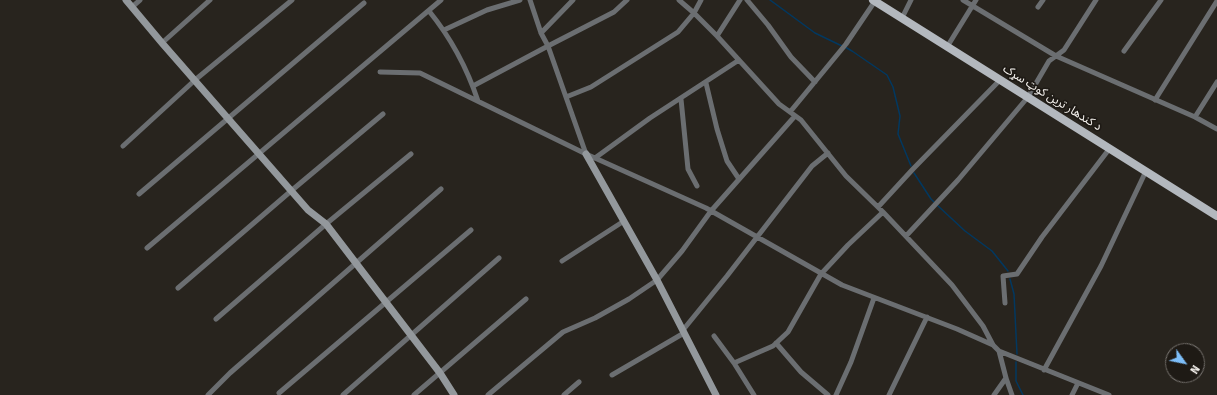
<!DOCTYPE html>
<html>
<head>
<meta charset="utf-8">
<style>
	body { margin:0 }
	#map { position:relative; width:1217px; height:395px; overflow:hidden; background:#28241e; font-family:Signika,sans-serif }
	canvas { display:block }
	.north { position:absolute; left:1165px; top:343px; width:40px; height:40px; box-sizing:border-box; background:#1e1a15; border:1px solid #75716d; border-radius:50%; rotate:123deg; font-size:11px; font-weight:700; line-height:16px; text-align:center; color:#f7f4f0 }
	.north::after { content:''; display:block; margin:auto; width:14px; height:18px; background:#7dbef9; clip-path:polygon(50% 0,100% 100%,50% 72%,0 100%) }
</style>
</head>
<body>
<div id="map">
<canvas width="1217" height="395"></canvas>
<div class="north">N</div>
</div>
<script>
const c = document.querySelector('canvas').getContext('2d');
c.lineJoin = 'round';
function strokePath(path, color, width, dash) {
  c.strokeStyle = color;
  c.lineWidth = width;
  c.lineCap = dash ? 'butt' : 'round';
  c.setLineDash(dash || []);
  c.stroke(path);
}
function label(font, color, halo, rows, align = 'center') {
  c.font = font + ' Signika,"Noto Sans Arabic",sans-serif';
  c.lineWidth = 3.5;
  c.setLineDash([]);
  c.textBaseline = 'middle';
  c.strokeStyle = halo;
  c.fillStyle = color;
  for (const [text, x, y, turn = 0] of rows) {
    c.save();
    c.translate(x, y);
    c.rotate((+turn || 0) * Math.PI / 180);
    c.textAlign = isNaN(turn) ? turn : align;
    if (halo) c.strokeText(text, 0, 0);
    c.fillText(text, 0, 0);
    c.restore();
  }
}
strokePath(new Path2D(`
	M770,0L815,33L842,46
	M845,47L852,51L887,75L893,87L900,116L898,134L911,166
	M914,173L931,199L934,202
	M937,205L965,231L992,251L1008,271
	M1010,279L1014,294L1017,354
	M1016,362V381L1023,395`), '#023860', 1.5);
strokePath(new Path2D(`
	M530,0L541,33L548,46L586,154
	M679,0L694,13L717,36L779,104L801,120L846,176L883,212L952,285L983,326L993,345L999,351L1109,395
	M747,0L768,25L791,57L815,82
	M963,0L1056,56L1195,117L1217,129
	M132,7L140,0
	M1038,7L1043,0
	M429,11C451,38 467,68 478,101
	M902,18L911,0
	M444,30L487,10L520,0
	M541,33L573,0
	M717,36L740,0
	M162,43L210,0
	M947,47L976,0
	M1124,51L1161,0
	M380,72L420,73L586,154L706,208L842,285L957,329L993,345
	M706,83L717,129L727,161L739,179
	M473,86L548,46L614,12L627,0
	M566,97L591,87L678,32L694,13L701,0
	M681,99L688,169L697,186
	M1155,100L1217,1
	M790,112L846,44L875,1
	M1195,117L1217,82
	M123,146L195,80L292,0
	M595,158L650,118L739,60
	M139,194L364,3
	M878,207L913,169L1000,80
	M906,236L958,180L1028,97L1049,61L1064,50L1096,0
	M147,248L441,0
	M562,261L624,221
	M178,288L291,191L383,114
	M1005,303L1003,276L1017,274L1042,237L1110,148
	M216,319L326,224L411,154
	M683,330L727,276L812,166L828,153
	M714,336L734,363L754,395
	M776,343L801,372L828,395
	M999,351L1006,378L1012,395
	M734,363L773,346L788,332L821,274L848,245L883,212
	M1044,370L1101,266L1146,171
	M612,375L684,333
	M279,393L471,230
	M208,395L230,373L441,189
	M343,395L499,258
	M414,395L526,299
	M488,395L563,332L595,318L629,299L657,280L682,251L711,211L795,116
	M564,395L579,382
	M836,395L851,362L874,298
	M889,395L927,317
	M994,395L1006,378
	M1072,395L1078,383`), '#6b6e71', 5);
strokePath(new Path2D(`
	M126,0L162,43L308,210L326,224L440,373L454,395
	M586,154L657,280L716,395`), '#93989c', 7);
strokePath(new Path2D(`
	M873,0L1217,216`), '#b3b8be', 8);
label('12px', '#f7f4f0', '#1e1a15', [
	["د کندهار ترين کوټ سړک",1052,98,32]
]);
</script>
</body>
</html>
